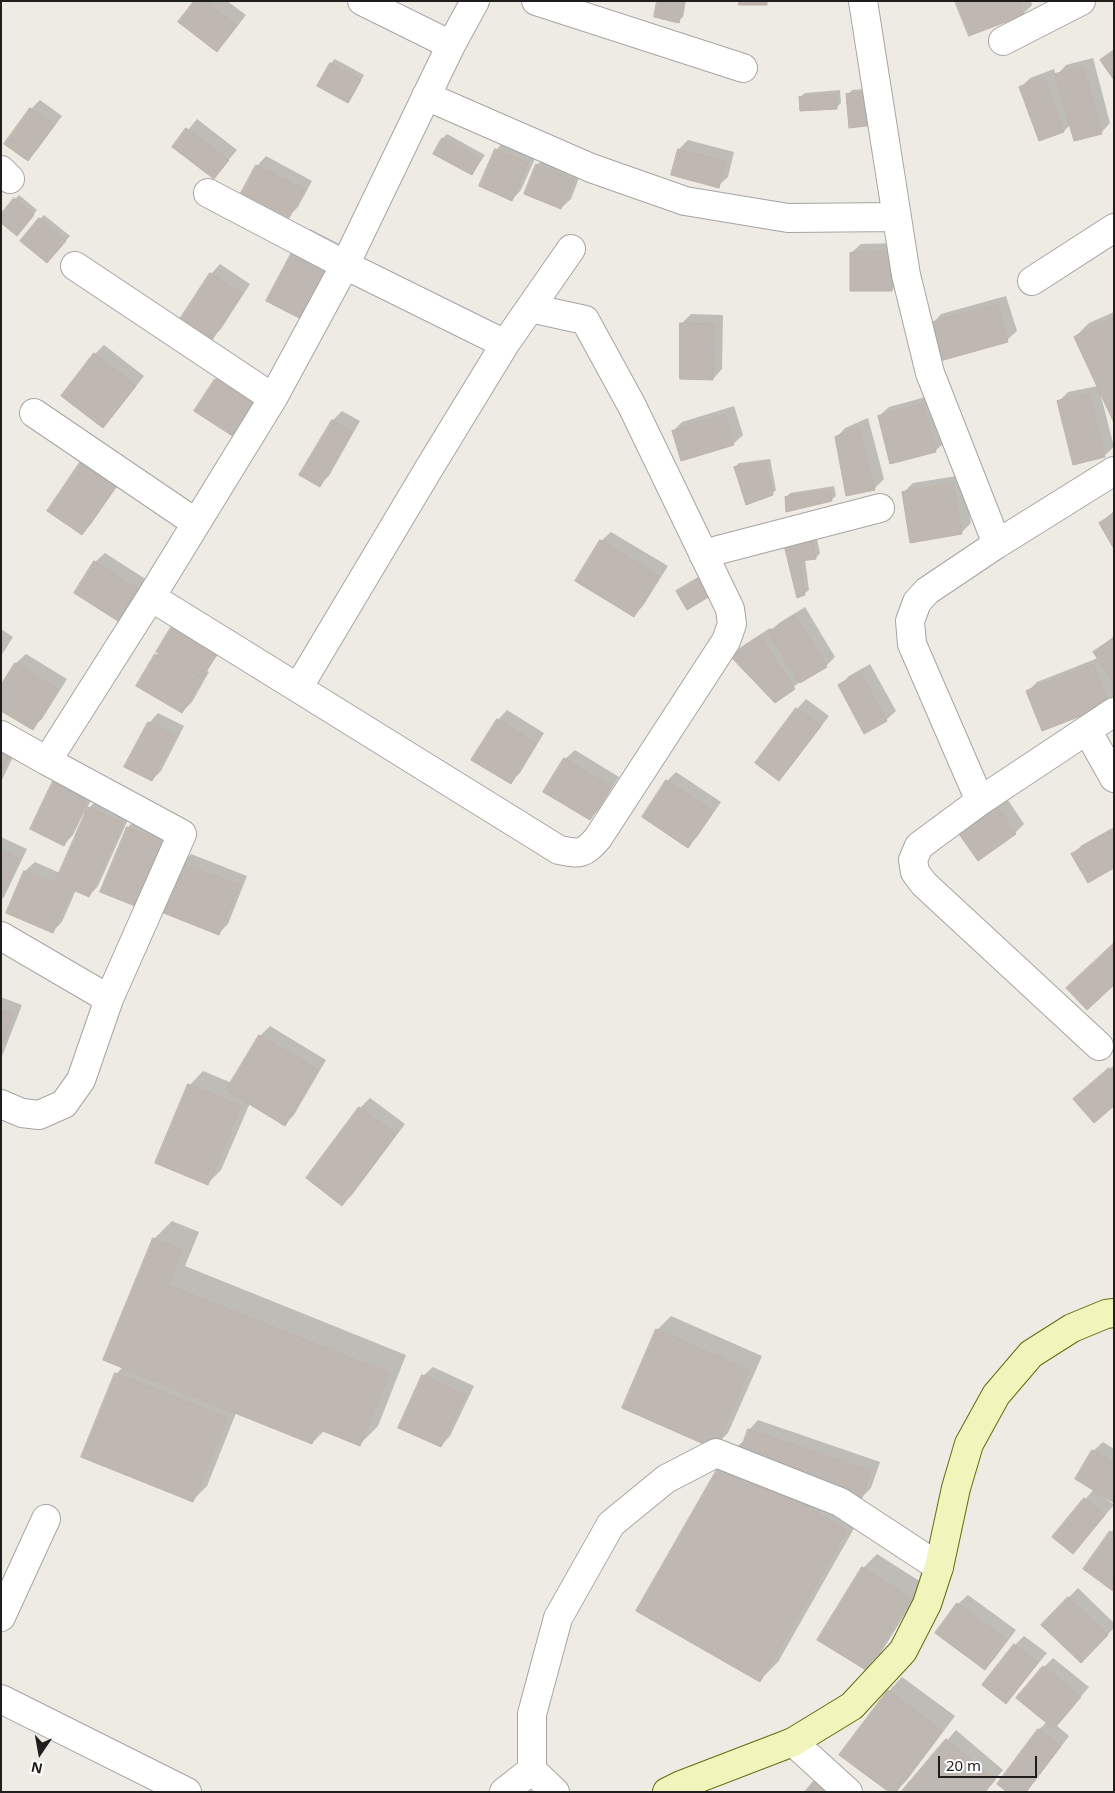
<!DOCTYPE html>
<html>
<head>
<meta charset="utf-8">
<style>
	body { margin:0 }
	#map { position:relative; width:1115px; height:1793px; overflow:hidden; background:#eeebe4; font-family:"Noto Sans",sans-serif }
	canvas { display:block }
	.frame { position:absolute; inset:0; border:2px solid #1e1e1e; pointer-events:none }
	.north { position:absolute; left:15px; top:1728px; width:50px; height:50px; -webkit-text-stroke:4px #fff; paint-order:stroke; rotate:192deg; font-size:14px; font-weight:700; line-height:20px; text-align:center; color:#1e1e1e }
	.north::after { content:''; display:block; margin:auto; width:18px; height:22px; background:#1e1e1e; clip-path:polygon(50% 0,100% 100%,50% 72%,0 100%) }
	.scale { position:absolute; left:938px; top:1756px; width:99px; height:22px; box-sizing:border-box; border:2px solid #1e1e1e; border-top:0; padding-left:6px; font-size:15px; line-height:18px; white-space:nowrap; color:#1e1e1e; -webkit-text-stroke:4px #fff; paint-order:stroke }
</style>
</head>
<body>
<div id="map">
<canvas width="1115" height="1793"></canvas>
<div class="frame"></div>
<div class="north">N</div>
<div class="scale">20 m</div>
</div>
<script>
const c = document.querySelector('canvas').getContext('2d');
c.lineJoin = 'round';
function fillPath(path, color) {
  c.fillStyle = color;
  c.fill(path, 'evenodd');
}
function strokePath(path, color, width, dash) {
  c.strokeStyle = color;
  c.lineWidth = width;
  c.lineCap = dash ? 'butt' : 'round';
  c.setLineDash(dash || []);
  c.stroke(path);
}
fillPath(new Path2D(`
	M196,1H227L246,15L226,41L217,50Z
	M658,1H686L683,17L678,21Z
	M957,1H1031L1032,5L1023,14Z
	M1093,58L1110,123L1101,133L1071,124L1064,131L1021,87L1030,78L1054,69L1056,76L1066,65Z
	M335,59L364,75L352,97L348,102L318,86L331,63Z
	M875,88L850,126L847,95L852,90Z
	M840,90L841,103L837,107L800,97L805,93Z
	M40,100L62,116L37,150L28,159L31,109Z
	M197,119L237,150L214,177L174,147Z
	M447,134L485,155L472,174L435,153L443,138Z
	M505,140L537,154L521,190L512,200L496,150Z
	M688,140L734,152L728,177L718,186L679,149Z
	M266,156L312,181L298,207L288,217L257,166Z
	M547,156L582,170L571,199L561,208L537,165Z
	M19,195L37,210L21,230L15,199Z
	M44,215L70,236L51,257L40,219Z
	M310,229L347,248L301,238Z
	M901,243V280L892,290L851,253L861,244Z
	M220,264L250,284L221,329L212,338L182,319L211,274Z
	M1006,296L1017,331L1007,340L932,324L941,314Z
	M1114,312V420L1102,396H1101L1114,447L1104,456L1059,401L1068,392L1098,386L1075,337L1089,323Z
	M691,314L723,315L722,369L713,379L681,324Z
	M104,345L144,376L112,417L95,354Z
	M225,370L263,395L243,426L196,411L216,379Z
	M933,395L945,442L935,451L879,416L889,407Z
	M734,406L743,435L733,444L673,431L682,422Z
	M342,411L360,421L329,476L319,485L301,475L333,420Z
	M868,418L884,479L874,489L836,438L845,428Z
	M770,459L776,490L772,494L735,467L739,463Z
	M125,475L91,524L82,534L49,511Z
	M963,475L971,523L961,533L903,493L913,483Z
	M834,486L836,496L831,500L786,498L790,493Z
	M1114,511V547L1100,523Z
	M815,530L820,553L816,558L805,559L809,590L804,594L786,545Z
	M611,532L668,566L643,606L634,615L601,541Z
	M105,553L150,582L130,612L95,562Z
	M805,607L835,657L826,666L800,682L775,701L732,656L741,647L770,628L772,630L779,623Z
	M1,629L13,637L1,656Z
	M230,636L207,671L209,672L192,702L182,712L156,655L159,653Z
	M1114,636V681L1112,680L1114,685V699L1108,704L1028,691L1037,682L1098,658L1094,652Z
	M26,654L67,679L42,719L32,728L1,687L16,663Z
	M870,664L896,711L886,720L839,686L849,676Z
	M806,699L829,716L788,770L779,779L756,763L797,709Z
	M507,710L544,733L520,773L510,782L473,759L498,720Z
	M158,713L184,726L161,771L152,780L149,723Z
	M1,731L21,740L1,782Z
	M575,750L619,777L599,809L590,819L565,759Z
	M64,772L96,788L86,811L99,798L131,813L98,886L89,896L76,890L62,922L53,931L8,912L25,871L35,862L60,873L86,814L84,813L73,835L64,844L54,782Z
	M676,772L721,802L697,837L688,846L667,781Z
	M1008,800L1024,824L1015,833L961,834L970,825Z
	M137,818L175,834L149,897L128,827Z
	M1114,827V867L1073,854L1082,845Z
	M1,837L27,849L4,897L1,900Z
	M191,854L247,876L228,924L219,933L182,863Z
	M1,997L22,1005L1,1059Z
	M270,1026L326,1060L294,1115L285,1124L250,1103L221,1170L208,1183L157,1162L190,1085L203,1071L232,1083L260,1036Z
	M1114,1065V1104L1084,1090Z
	M370,1098L405,1124L352,1195L342,1204L308,1178L360,1108Z
	M172,1221L199,1232L185,1266L406,1355L378,1426L360,1444L325,1430L312,1443L236,1413L207,1486L193,1500L116,1374L123,1367L154,1239Z
	M671,1316L762,1356L728,1433L714,1447L657,1330Z
	M433,1367L474,1386L450,1436L441,1446L423,1376Z
	M758,1420L880,1462L871,1488L862,1497L811,1480L864,1511L778,1662L760,1680L724,1460L742,1442L745,1443L749,1430Z
	M1103,1442L1114,1449V1501L1105,1496L1104,1497L1114,1505L1073,1552L1054,1536L1094,1489L1093,1451Z
	M1114,1529V1589L1113,1590L1111,1532Z
	M877,1554L924,1584L880,1654L866,1668L863,1568Z
	M1078,1588L1114,1623V1628L1081,1661L1042,1625Z
	M968,1595L1016,1630L994,1659L985,1668L958,1604Z
	M1024,1636L1047,1653L1006,1702L1015,1645Z
	M1053,1658L1089,1687L1056,1725L1069,1736L1028,1790L1027,1792H1009L998,1784L1039,1729L1047,1722L1044,1667Z
	M902,1677L955,1716L907,1780L895,1792L889,1691Z
	M956,1730L1003,1770L985,1792H903Z`), '#0003');
const building = new Path2D(`
	M194,1H205L237,25L217,52L178,22Z
	M657,1H684L679,23L654,17Z
	M739,1H767V5H739Z
	M955,1H1018L1024,15L969,36Z
	M1114,50V80L1100,60Z
	M330,63L361,80L348,103L317,86Z
	M1083,67L1102,134L1074,141L1055,74Z
	M1044,78L1064,132L1039,141L1019,87Z
	M871,92L875,125L849,128L846,94Z
	M836,94L837,109L800,111L799,97Z
	M30,108L54,125L28,161L4,144Z
	M186,128L229,160L214,179L172,147Z
	M442,138L481,159L472,175L433,154Z
	M495,149L528,163L512,201L479,186Z
	M678,149L725,161L719,188L671,175Z
	M536,164L574,180L561,209L524,194Z
	M256,165L304,190L289,218L241,193Z
	M14,198L34,215L17,236L1,223V214Z
	M39,218L66,241L47,263L20,241Z
	M300,237L339,258L305,321L266,301Z
	M892,252V291H850V253Z
	M210,273L242,293L212,340L180,319Z
	M997,305L1008,342L940,361L930,323Z
	M1114,318V423L1074,337Z
	M680,323L714,324L713,380L680,379Z
	M94,353L136,386L103,428L61,396Z
	M215,379L255,404L234,437L194,411Z
	M1089,394L1105,457L1073,465L1057,401Z
	M923,404L936,452L890,464L878,416Z
	M725,415L734,445L681,461L672,431Z
	M332,420L352,431L320,487L299,475Z
	M859,427L875,490L846,496L835,437Z
	M81,461L117,485L82,535L47,511Z
	M766,462L773,495L746,505L734,467Z
	M953,484L962,534L910,543L902,492Z
	M830,490L832,501L786,512L785,497Z
	M1114,514V549L1099,523Z
	M811,533L816,559L801,561L805,595L797,598L784,545Z
	M600,540L659,576L634,617L575,581Z
	M94,561L142,592L121,623L74,593Z
	M703,575L715,593L687,610L676,591Z
	M795,616L827,667L800,683L768,632Z
	M176,619L221,646L202,679L156,652Z
	M760,636L795,689L775,703L730,656Z
	M1114,638V683L1093,652Z
	M155,654L201,682L182,713L136,686Z
	M15,663L58,689L33,730L1,711V685Z
	M1093,665L1109,705L1042,731L1026,691Z
	M860,673L887,721L864,734L838,685Z
	M796,708L821,726L779,781L755,763Z
	M497,719L536,743L511,784L471,760Z
	M148,722L175,736L152,781L124,767Z
	M1,744L12,749L1,773Z
	M564,758L611,787L590,820L543,792Z
	M666,780L713,811L688,848L642,817Z
	M53,781L88,798L64,846L30,829Z
	M88,807L123,823L89,897L55,882Z
	M998,808L1016,834L978,861L959,834Z
	M127,827L167,843L140,908L100,892Z
	M1110,832L1114,838V868L1088,883L1071,854Z
	M1,850L19,859L1,895Z
	M181,863L239,885L219,935L161,912Z
	M24,871L71,891L53,933L6,913Z
	M1113,944L1114,985L1087,1010L1066,988Z
	M1,1010L14,1014L1,1047Z
	M259,1035L318,1070L285,1126L226,1090Z
	M1109,1068L1114,1074V1106L1094,1123L1073,1099Z
	M188,1084L241,1106L208,1185L155,1163Z
	M359,1107L396,1134L342,1206L306,1178Z
	M153,1238L182,1250L168,1285L389,1373L360,1446L318,1429L312,1444L103,1360Z
	M656,1329L749,1370L715,1449L622,1408Z
	M115,1373L227,1418L193,1502L81,1457Z
	M422,1375L466,1395L441,1447L398,1428Z
	M748,1429L871,1471L862,1498L739,1456Z
	M1092,1450L1114,1463V1503L1075,1479Z
	M723,1459L847,1530L760,1682L636,1611Z
	M1084,1498L1105,1515L1073,1554L1052,1537Z
	M1110,1531L1114,1534L1113,1591L1083,1569Z
	M862,1567L911,1598L866,1670L817,1640Z
	M1068,1597L1108,1635L1081,1663L1041,1625Z
	M957,1603L1007,1640L985,1670L935,1633Z
	M1014,1644L1038,1663L1006,1704L982,1685Z
	M1043,1666L1081,1697L1054,1729L1016,1698Z
	M888,1690L942,1731L896,1792H889L839,1755Z
	M1038,1729L1061,1746L1026,1792H1007L997,1784Z
	M946,1739L995,1780L985,1792H901Z
	M818,1776L836,1792H805Z`);
fillPath(building, '#bfb7b1');
strokePath(building, '#bfb3a8', 1);
const street = new Path2D(`
	M362,1L451,45
	M536,1L743,68
	M863,1L906,275L930,373L997,544L1114,471
	M1003,41L1081,1
	M426,96L591,168L685,201L788,218L897,217
	M1,170L10,179
	M208,193L345,265L505,344
	M75,266L273,398
	M1032,281L1114,228
	M34,413L196,523
	M703,554L880,508
	M151,597L298,688L428,470L505,344L571,249
	M298,688L559,850C580,854 583,855 598,838L726,641L732,624L730,609L632,406L585,320L530,308
	M1087,730L1114,778
	M1,735L47,761
	M980,801L912,644L910,621L917,602L927,591L997,544
	M1,936L109,999L81,1080L64,1104L39,1115L22,1113L1,1104
	M109,999L182,834L47,761L151,597L273,398L345,265L451,45L475,1
	M1099,1046L924,884L915,872L913,860L919,846L980,801L1114,712
	M1,1617L46,1519
	M1,1699L187,1792
	M793,1742L848,1792
	M532,1770L555,1792
	M504,1792L532,1770V1714L558,1618L611,1524L666,1479L716,1453L840,1502L939,1567`);
const secondary = new Path2D(`
	M667,1792L681,1785L793,1742L852,1706L903,1651L927,1604L939,1567L956,1488L969,1444L996,1395L1031,1354L1072,1328L1106,1314L1114,1313`);
strokePath(street, '#a5a5a5', 30);
strokePath(secondary, '#606e0c', 30);
strokePath(street, '#fff', 28);
strokePath(secondary, '#f1f5bb', 28);
</script>
</body>
</html>
